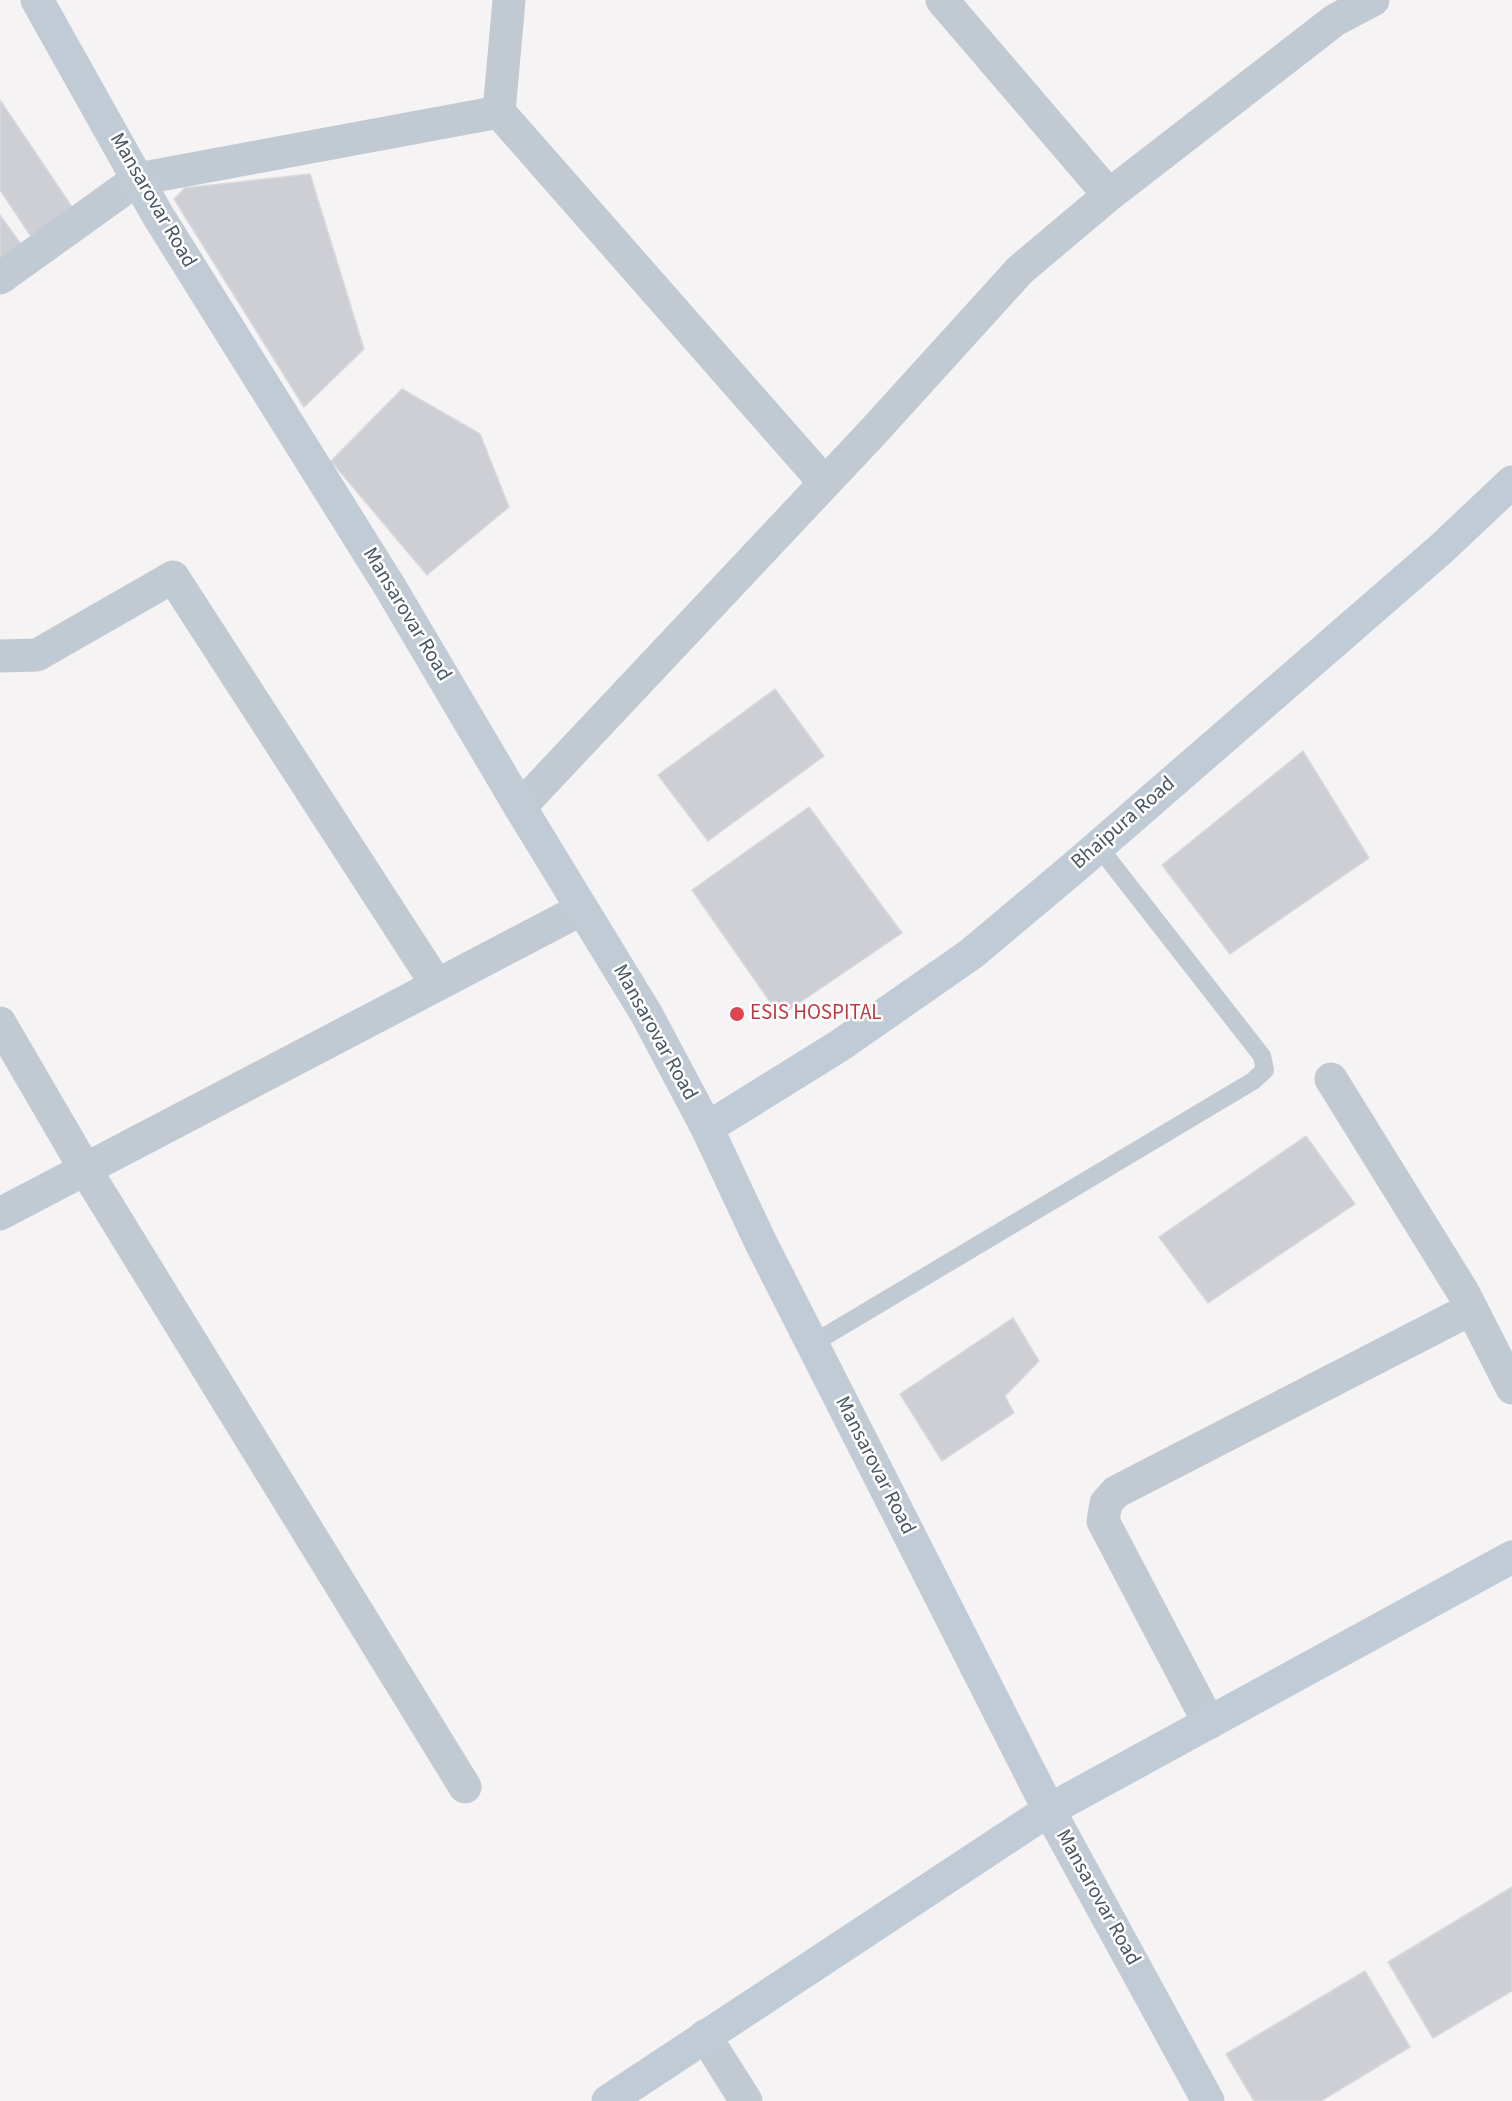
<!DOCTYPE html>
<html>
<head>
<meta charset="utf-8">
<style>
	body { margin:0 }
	canvas { display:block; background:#f5f3f3 }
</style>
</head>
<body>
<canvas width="1512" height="2101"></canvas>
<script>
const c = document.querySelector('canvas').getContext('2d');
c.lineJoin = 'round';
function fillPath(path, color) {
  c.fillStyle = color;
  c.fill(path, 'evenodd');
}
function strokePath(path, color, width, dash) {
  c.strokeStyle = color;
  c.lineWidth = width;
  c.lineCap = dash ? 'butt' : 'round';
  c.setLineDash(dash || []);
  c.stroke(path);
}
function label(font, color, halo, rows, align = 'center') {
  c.font = font + ' "Source Sans 3",sans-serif';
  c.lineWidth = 5;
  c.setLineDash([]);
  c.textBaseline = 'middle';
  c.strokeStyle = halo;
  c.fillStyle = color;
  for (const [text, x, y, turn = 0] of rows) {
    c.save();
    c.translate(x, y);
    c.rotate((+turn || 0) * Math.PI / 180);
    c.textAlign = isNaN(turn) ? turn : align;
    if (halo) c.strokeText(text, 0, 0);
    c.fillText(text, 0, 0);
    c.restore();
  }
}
const building = new Path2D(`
	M0,100L74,210L32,238L0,190Z
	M310,174L364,349L304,407L174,199L185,188Z
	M0,215L26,251L0,270Z
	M402,389L480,434L509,507L427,575L331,461Z
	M775,689L824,756L708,841L658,775Z
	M1303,751L1369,858L1230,954L1162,865Z
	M809,807L902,933L780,1016L692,890Z
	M1306,1136L1355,1204L1208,1303L1159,1237Z
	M1013,1318L1039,1361L1005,1396L1014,1413L942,1461L900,1394Z
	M1512,1887V1991L1433,2038L1388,1962Z
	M1365,1971L1410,2047L1321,2101H1254L1226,2054Z`);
fillPath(building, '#cdcfd5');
strokePath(building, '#d7d9de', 1.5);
strokePath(new Path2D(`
	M812,1344L1253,1081L1265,1070L1262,1056L1098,846`), '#c1cad2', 18);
strokePath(new Path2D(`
	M942,0L1109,195
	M499,112L825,483
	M0,278L138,179L499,112L509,0
	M0,656L37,655L173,577L437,985
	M520,807L872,433L1020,270L1109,195L1335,20L1373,0
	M0,1023L85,1169L465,1787
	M1331,1079L1463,1292L1512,1388
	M0,1214L582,909
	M1209,1723L1103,1521L1106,1503L1116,1492L1471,1309
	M705,2036L746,2101`), '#c1cad2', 33);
strokePath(new Path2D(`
	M37,0L157,214L390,587L520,807L647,1015L707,1128L760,1241L1049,1810L1208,2101
	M707,1128L839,1046L971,954L1077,865L1441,549L1512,482
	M608,2101L1049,1810L1512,1557`), '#c1cbd6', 33);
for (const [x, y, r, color] of [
	[737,1014,8,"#e0444e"]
]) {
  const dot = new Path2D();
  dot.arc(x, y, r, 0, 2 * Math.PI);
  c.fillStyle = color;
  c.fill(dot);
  strokePath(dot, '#fff', 2);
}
label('21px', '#4a5661', '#fff', [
	["Mansarovar Road",152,201,60],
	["Mansarovar Road",406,615,59],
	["Bhaipura Road",1124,824,-41],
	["Mansarovar Road",654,1033,61],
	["Mansarovar Road",874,1466,63],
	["Mansarovar Road",1097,1898,61]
]);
label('21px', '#be3a42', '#fff', [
	["ESIS HOSPITAL",750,1014]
], 'left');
</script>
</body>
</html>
